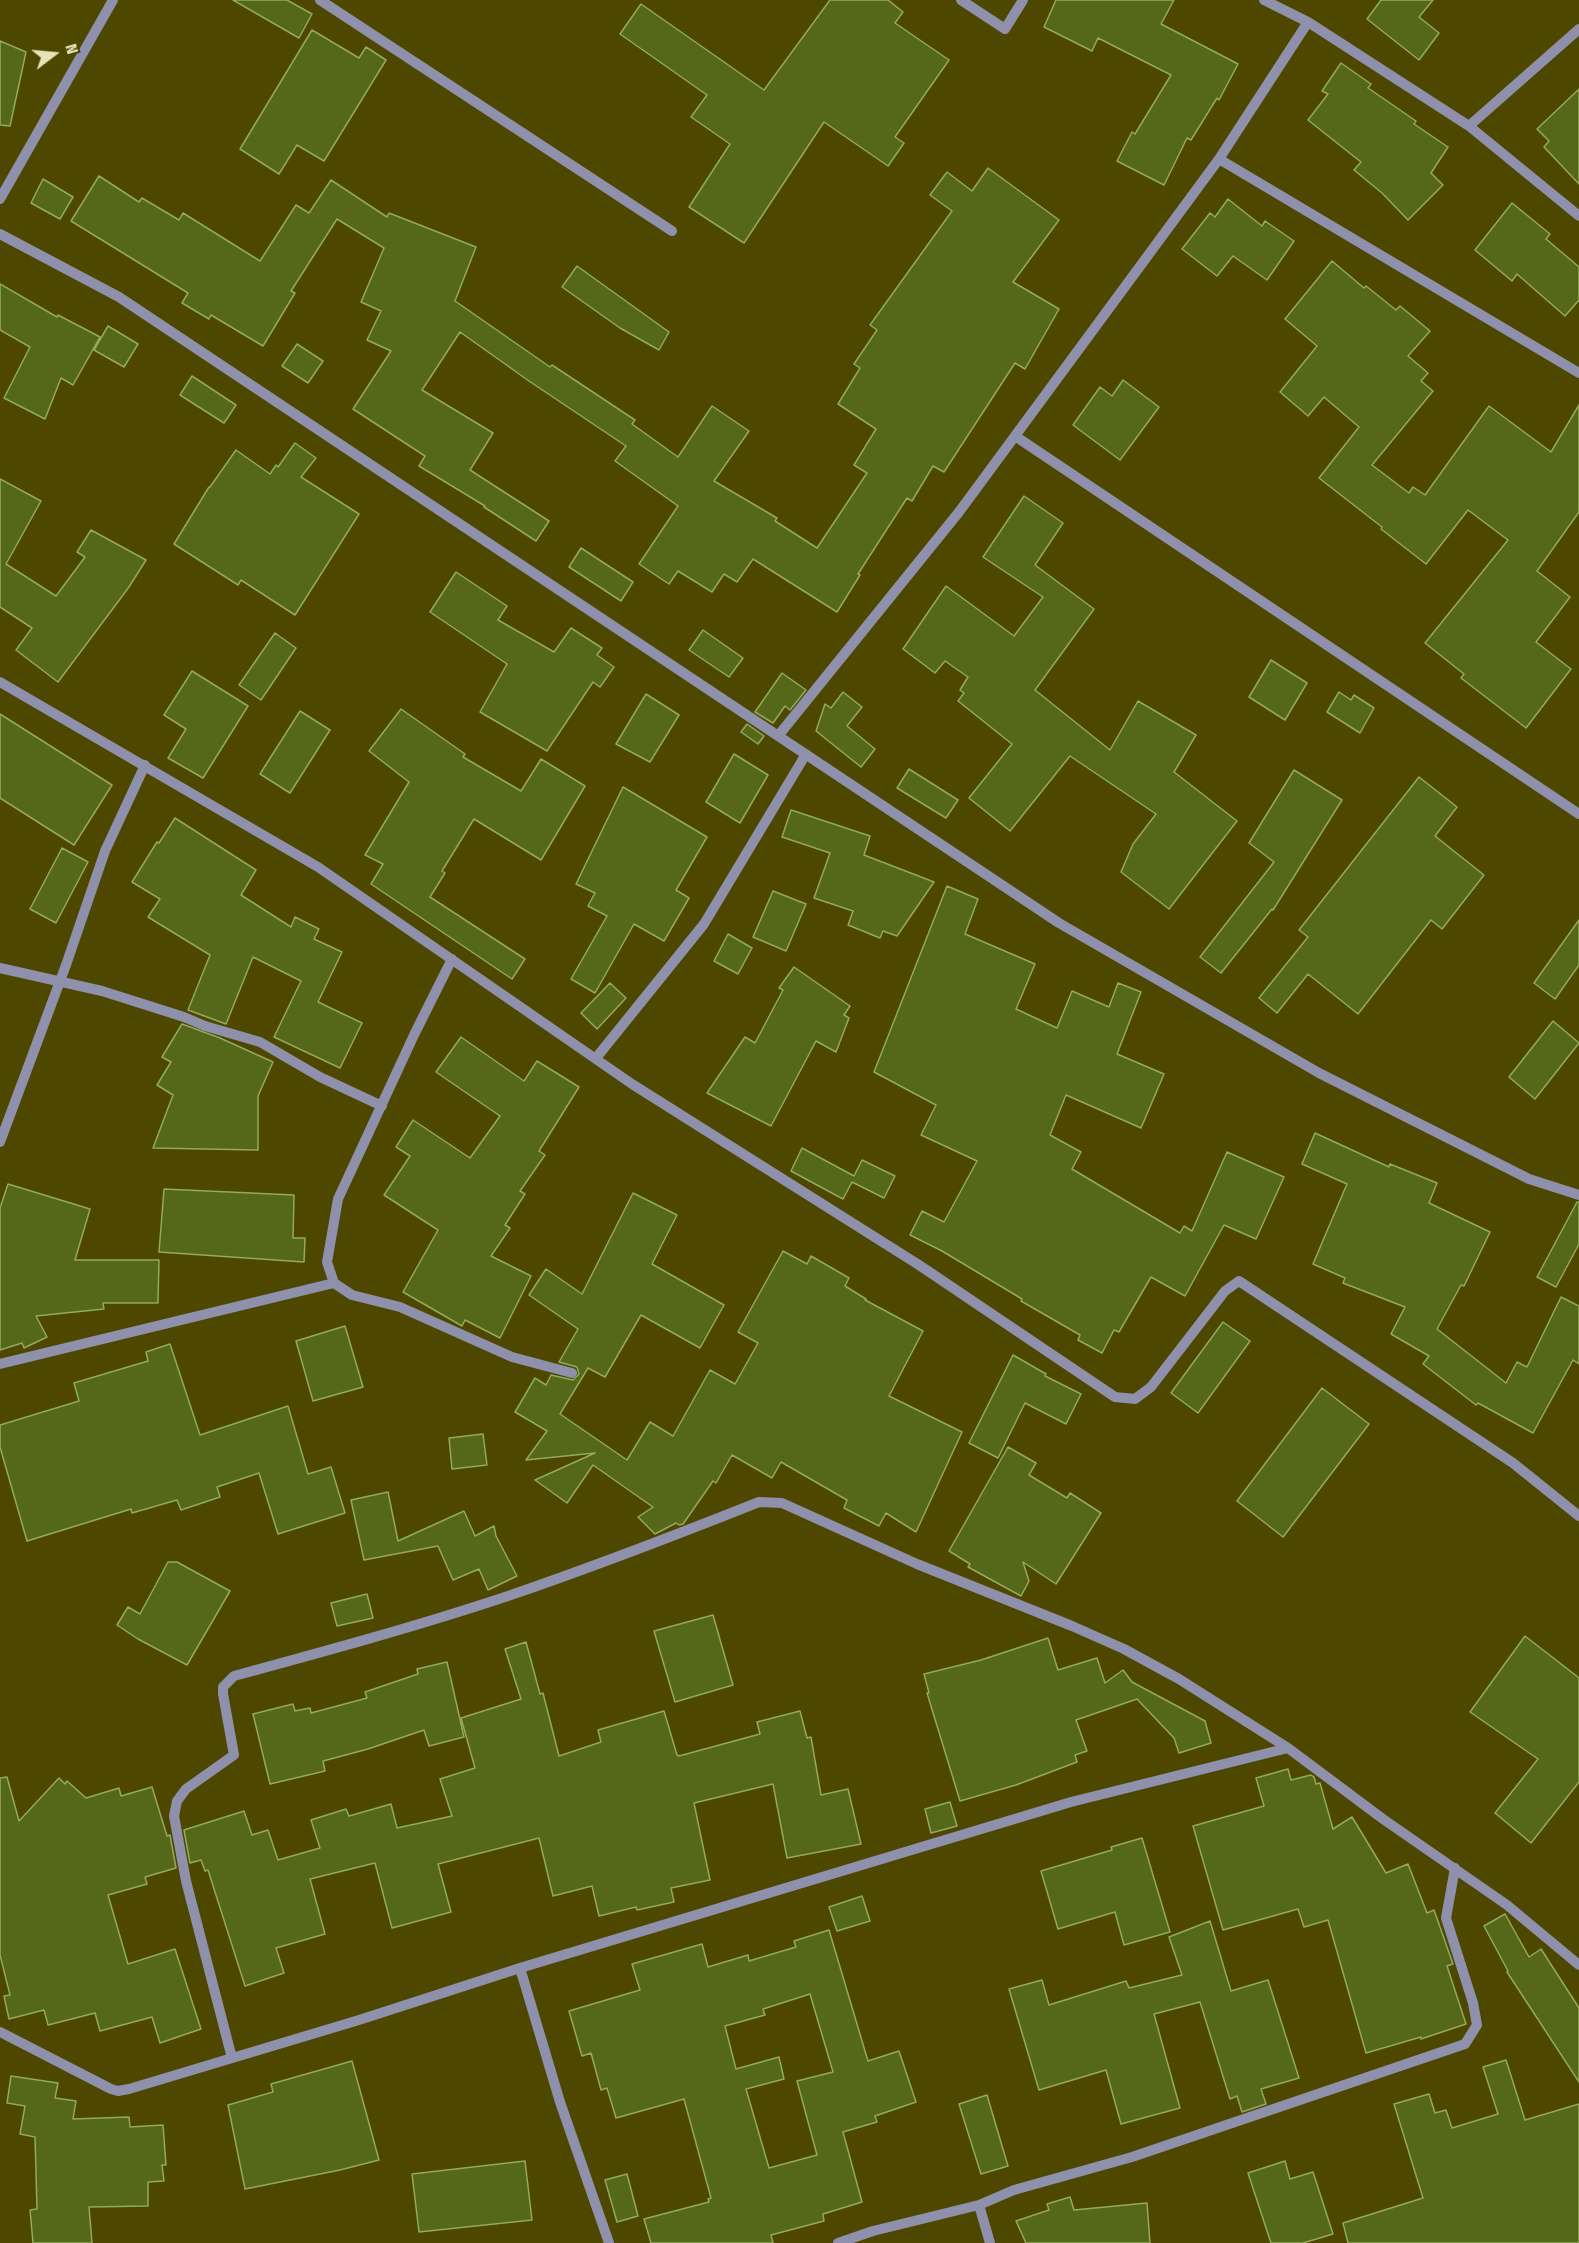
<!DOCTYPE html>
<html>
<head>
<meta charset="utf-8">
<style>
	body { margin:0 }
	#map { position:relative; width:1579px; height:2243px; overflow:hidden; background:#4e4700; font-family:"Fira Sans Condensed",sans-serif }
	canvas { display:block }
	.north { position:absolute; left:24px; top:24px; width:60px; height:60px; -webkit-text-stroke:4px #4e4700; paint-order:stroke; rotate:74deg; font-size:16px; font-weight:700; line-height:24px; text-align:center; color:#e6e2ba }
	.north::after { content:''; display:block; margin:auto; width:21px; height:27px; background:#e6e2ba; clip-path:polygon(50% 0,100% 100%,50% 72%,0 100%) }
</style>
</head>
<body>
<div id="map">
<canvas width="1579" height="2243"></canvas>
<div class="north">N</div>
</div>
<script>
const c = document.querySelector('canvas').getContext('2d');
c.lineJoin = 'round';
function fillPath(path, color) {
  c.fillStyle = color;
  c.fill(path, 'evenodd');
}
function strokePath(path, color, width, dash) {
  c.strokeStyle = color;
  c.lineWidth = width;
  c.lineCap = dash ? 'butt' : 'round';
  c.setLineDash(dash || []);
  c.stroke(path);
}
const building = new Path2D(`
	M233,0H287L312,14L299,38Z
	M830,0H888L903,12L895,23L949,60L895,137L904,143L888,166L824,122L744,243L689,207L730,144L691,117L707,95L620,34L641,4L764,90Z
	M1056,0H1174L1161,24L1238,64L1219,100L1217,98L1191,140L1187,138L1164,185L1117,161L1132,132L1135,134L1171,75L1098,38L1092,51L1044,27Z
	M1381,0H1433L1419,17L1439,33L1419,60L1367,19Z
	M312,30L359,58L366,47L386,60L324,161L297,145L279,174L240,149Z
	M0,41L26,52L10,126L0,125Z
	M1341,63L1371,84L1368,88L1416,121L1414,124L1448,147L1431,173L1443,185L1408,220L1382,193L1354,170L1361,162L1308,120L1328,94L1322,91Z
	M1579,89V184L1544,147L1549,141L1537,129Z
	M988,168L1059,220L1013,282L1059,309L1025,369L1015,363L944,472L933,466L912,501L907,498L858,574L860,575L837,612L753,559L737,582L724,574L712,592L678,571L669,584L639,564L678,506L615,461L626,446L529,381L460,332L422,390L493,433L470,470L549,521L536,541L484,507L485,506L419,466L425,456L353,409L391,351L367,340L381,311L361,302L384,248L337,219L291,291L295,293L263,346L211,315L209,319L182,303L188,293L71,221L99,176L139,202L142,198L179,220L183,213L260,261L296,205L309,213L331,180L387,217L389,213L476,247L455,301L550,367L552,365L635,420L632,424L678,457L712,406L749,431L714,481L777,518L775,521L817,548L867,473L854,465L876,429L838,404L860,368L854,364L877,330L870,325L952,211L930,195L947,172L972,191Z
	M43,179L73,197L60,219L31,203Z
	M1228,199L1262,226L1265,221L1294,241L1267,280L1233,256L1217,276L1182,249L1210,213L1215,217Z
	M1512,203L1550,234L1546,239L1579,267V300L1565,316L1517,274L1512,281L1475,250Z
	M1332,261L1364,288L1366,286L1396,310L1400,306L1430,331L1408,356L1428,373L1421,381L1433,391L1372,465L1409,493L1413,487L1425,495L1489,406L1551,452L1579,405V512L1537,571L1570,597L1536,642L1571,669L1526,728L1461,678L1464,674L1425,643L1508,540L1468,510L1426,564L1381,529L1382,527L1319,478L1359,427L1324,397L1308,416L1280,392L1317,346L1285,319Z
	M577,266L669,332L659,350L620,328L562,287Z
	M0,284L57,317L58,315L100,337L73,385L61,378L45,419L4,398L30,347L0,330Z
	M108,326L138,344L124,367L94,350Z
	M297,344L323,361L308,383L282,366Z
	M192,376L236,405L224,423L180,395Z
	M1123,380L1159,407L1120,460L1073,425L1100,387L1112,396Z
	M295,443L316,458L301,477L359,514L295,615L241,580L238,585L174,544L209,487H210L236,450L270,474L276,465L278,467Z
	M0,479L41,501L6,564L56,596L85,557L77,552L91,530L146,560L129,587L58,682L16,650L32,628L0,607Z
	M1024,496L1063,523L1035,565L1094,609L1035,690L1110,750L1138,701L1196,735L1174,772L1237,821L1169,909L1121,872L1133,844L1156,814L1070,756L1010,831L969,798L1012,744L958,701L964,693L960,690L968,677L945,661L935,673L903,649L946,586L1014,636L1043,597L983,557Z
	M581,548L633,582L621,601L569,567Z
	M456,572L507,606L498,620L554,652L571,628L602,648L597,655L614,667L600,687L593,682L547,751L480,712L507,664L430,612Z
	M703,630L743,658L729,677L689,650Z
	M275,633L296,648L261,700L239,685Z
	M1271,660L1307,683L1285,720L1249,697Z
	M192,671L248,706L203,778L168,758L186,729L164,715Z
	M782,673L806,690L790,710L785,706L773,723L755,712Z
	M843,692L862,707L847,726L875,749L861,767L816,731L825,704L831,708Z
	M1339,692L1351,700L1354,695L1374,708L1360,733L1327,712Z
	M646,694L679,715L650,762L616,744Z
	M401,709L465,754L463,757L521,791L541,759L585,786L541,860L474,819L442,871L445,873L430,897L525,959L512,979L371,884L383,864L365,855L409,782L369,751Z
	M300,711L330,730L290,793L260,774Z
	M0,714L112,785L74,845L0,798Z
	M747,724L764,736L758,744L741,732Z
	M734,754L768,775L740,823L706,802Z
	M909,769L958,800L946,818L897,788Z
	M1294,770L1342,800L1273,910L1272,909L1221,973L1200,957L1274,862L1249,843Z
	M1419,777L1457,807L1435,836L1484,875L1442,929L1431,920L1358,1014L1308,974L1277,1013L1259,998L1308,937L1299,930Z
	M623,787L707,837L676,890L689,898L664,941L634,924L595,993L571,979L607,916L588,906L595,893L576,884Z
	M791,810L870,836L864,855L934,882L897,936L883,931L880,938L848,925L853,911L814,898L830,853L782,837Z
	M175,818L256,870L241,895L291,927L295,917L319,929L314,939L342,952L318,1002L362,1023L340,1068L274,1037L301,981L253,957L226,1024L188,1010L210,955L148,917L160,899L132,882L157,842L159,843Z
	M62,848L88,862L56,923L30,909Z
	M947,886L978,899L965,934L1035,964L1016,1009L1057,1028L1072,991L1109,1007L1118,983L1141,992L1117,1054L1164,1074L1141,1128L1066,1095L1050,1135L1081,1152L1072,1169L1180,1233L1184,1226L1192,1231L1227,1152L1284,1177L1256,1239L1224,1225L1185,1296L1151,1277L1119,1332L1114,1330L1102,1353L1078,1340L1080,1335L1021,1301L1022,1299L942,1251L910,1235L922,1211L944,1222L977,1161L921,1135L936,1105L874,1072Z
	M773,891L806,904L786,951L753,937Z
	M1579,920V965L1555,999L1534,983Z
	M728,934L752,948L738,974L714,961Z
	M794,967L850,1006L844,1015L849,1018L836,1052L816,1041L771,1126L707,1093L745,1037L755,1043L783,990L779,988Z
	M610,983L626,998L597,1029L581,1013Z
	M1553,1021L1579,1043L1535,1099L1509,1077Z
	M182,1024L220,1038L273,1062L258,1096V1150L153,1148L173,1095L157,1085L171,1062L162,1057Z
	M461,1037L524,1081L537,1061L579,1087L539,1151L545,1155L520,1191L525,1194L505,1225L510,1228L491,1256L531,1276L500,1338L465,1320L462,1326L403,1292L438,1230L384,1195L410,1156L396,1147L413,1120L470,1158L500,1116L436,1072Z
	M1315,1133L1389,1167L1390,1164L1437,1183L1429,1203L1490,1232L1464,1286L1461,1285L1437,1329L1506,1383L1517,1362L1527,1367L1561,1297L1579,1306V1364L1573,1360L1533,1433L1478,1403L1476,1405L1423,1364L1429,1356L1391,1334L1405,1307L1343,1283L1345,1278L1313,1264L1347,1184L1302,1164Z
	M802,1148L854,1176L862,1160L895,1176L884,1198L852,1182L843,1199L791,1171Z
	M8,1184L90,1209L75,1260H159L158,1303H103L104,1309L36,1316L47,1337L24,1348L22,1343L0,1350V1208Z
	M164,1189L294,1195L293,1238H305L304,1262L159,1252Z
	M633,1193L677,1215L652,1264L724,1305L700,1348L641,1315L605,1377L588,1368L560,1414L627,1460L650,1422L673,1436L710,1370L735,1384L758,1343L738,1332L783,1251L807,1264L811,1256L849,1278L845,1286L866,1299L865,1300L923,1331L889,1396L962,1432L916,1532L886,1513L879,1526L844,1508L847,1500L781,1462L772,1478L732,1455L716,1483L713,1481L683,1524L679,1525L676,1523L655,1534L638,1517L653,1507L593,1465L567,1503L535,1480L595,1453L526,1460L547,1431L515,1412L535,1378L546,1385L551,1375L573,1380L579,1374L577,1367L559,1362L578,1329L529,1295L546,1269L582,1294Z
	M1577,1202H1579V1244L1556,1287L1537,1277Z
	M1223,1322L1250,1341L1198,1413L1171,1393Z
	M345,1326L363,1387L313,1401L296,1341Z
	M170,1344L200,1435L288,1406L308,1474L331,1467L345,1513L278,1534L259,1473L217,1487L220,1497L181,1510L177,1500L132,1513L131,1509L27,1541L0,1447V1425L79,1401L74,1383L148,1361L146,1352Z
	M1013,1355L1046,1374L1045,1376L1081,1394L1066,1424L1025,1403L998,1458L969,1443Z
	M1322,1388L1369,1424L1283,1537L1237,1501Z
	M483,1434L487,1465L452,1469L449,1438Z
	M1008,1447L1036,1463L1029,1475L1067,1498L1070,1493L1101,1513L1056,1584L1023,1562L1029,1581L1021,1596L968,1567L970,1564L949,1551Z
	M388,1492L398,1541L464,1511L475,1536L494,1526L496,1536L517,1576L488,1590L479,1569L453,1580L438,1546L364,1560L351,1500Z
	M168,1562H177L230,1591L187,1665L138,1639L117,1625L128,1607L140,1614Z
	M367,1594L373,1618L337,1626L331,1603Z
	M713,1615L733,1685L675,1702L654,1631Z
	M1525,1636L1579,1678V1782L1531,1843L1495,1813L1538,1759L1470,1712Z
	M1048,1638L1058,1670L1097,1658L1105,1683L1123,1670L1132,1682L1205,1721L1211,1743L1179,1753L1174,1738L1137,1699L1076,1720L1087,1751L1075,1755L1077,1762L1016,1785L960,1801L927,1693H929L924,1674L981,1660Z
	M526,1642L540,1694L543,1693L559,1756L601,1742L598,1730L664,1711L677,1755L679,1756L760,1734L757,1722L800,1711L807,1738L811,1737L821,1795L848,1789L861,1844L787,1858L773,1784L694,1803L710,1880L671,1888L674,1902L637,1910L636,1907L599,1916L592,1886L553,1896L539,1838L438,1864L451,1912L392,1928L375,1863L310,1879L325,1934L276,1948L284,1973L245,1986L208,1870L205,1871L201,1860L190,1863L184,1830L244,1811L252,1835L268,1830L278,1860L320,1848L311,1820L346,1809L349,1816L391,1804L397,1828L452,1816L440,1779L475,1768L461,1718L521,1699L505,1649Z
	M447,1662L464,1737L429,1746L424,1730L368,1749L323,1761L325,1771L270,1784L253,1714L293,1704L295,1711L310,1708L311,1713L367,1698L365,1692L418,1674L417,1669Z
	M1288,1769L1291,1780L1311,1775L1314,1777L1316,1784L1320,1783L1333,1829L1352,1817L1386,1873L1408,1864L1427,1913L1434,1910L1453,1964L1447,1966L1466,2024L1421,2039V2037L1366,2053L1328,1920L1304,1927L1298,1909L1223,1930L1193,1826L1264,1806L1256,1778Z
	M7,1777L19,1821L59,1778L65,1784L67,1781L86,1798L119,1788L121,1796L152,1787L167,1836L170,1835L176,1868L145,1877L147,1884L108,1895L128,1964L175,1949L201,2029L160,2043L152,2017L100,2031L95,2013L48,2025L44,2010L9,2019L4,1996L10,1995L0,1955V1778Z
	M950,1802L957,1826L931,1833L925,1809Z
	M1142,1838L1170,1932L1124,1945L1115,1912L1058,1929L1041,1871L1112,1850L1111,1847Z
	M862,1896L870,1921L837,1931L829,1907Z
	M1505,1914L1529,1957L1541,1949L1579,2008V2082L1507,1972L1508,1971L1484,1926Z
	M1210,1921L1231,1991L1268,1980L1299,2078L1261,2089L1266,2104L1242,2112L1237,2096L1230,2099L1200,2002L1154,2014L1180,2108L1121,2124L1106,2070L1039,2090L1009,1989L1042,1980L1049,2005L1126,1981L1129,1988L1182,1975L1169,1937Z
	M829,1930L868,2061L899,2051L916,2102L875,2116L877,2122L843,2132L862,2202L823,2214L824,2221L771,2235L773,2243H651L644,2219L709,2202L708,2199L711,2198L684,2099L616,2118L607,2088L601,2090L591,2053L582,2056L569,2011L640,1990L632,1964L702,1944L708,1967L748,1955L749,1961L796,1947L794,1941ZM810,1994L833,2072L797,2081L817,2155L769,2168L746,2089L784,2079L779,2057L736,2069L725,2026L765,2015L763,2009Z
	M1506,2060L1525,2120L1579,2104V2243H1348L1343,2223L1423,2198L1394,2104L1429,2094L1435,2113L1446,2110L1452,2128L1498,2114L1483,2067Z
	M352,2061L379,2160L340,2170L245,2189L228,2105L273,2092L271,2084Z
	M11,2076L58,2083L55,2098L76,2101L73,2119L129,2117L130,2127L163,2125L166,2165H162L164,2181L148,2182V2206L89,2207L92,2243H33L30,2210L37,2209L35,2137L20,2134L25,2106L7,2103Z
	M987,2095L1008,2166L981,2174L959,2104Z
	M525,2161L532,2220L419,2232L412,2174Z
	M1285,2161L1290,2179L1313,2172L1333,2234L1303,2243H1271L1248,2173Z
	M627,2174L638,2216L617,2222L605,2180Z
	M1070,2197L1074,2210L1147,2203L1150,2243H1026L1016,2221L1049,2210L1047,2204Z`);
fillPath(building, '#556819');
strokePath(building, '#93a95d', 1.5);
strokePath(new Path2D(`
	M320,0L672,231
	M961,0L1005,29L1023,0
	M1264,0L1308,22L1469,126L1579,216
	M1469,126L1579,29
	M1219,159L1579,373
	M0,199L113,0
	M0,234L119,297L1059,923L1319,1073L1529,1179L1579,1195
	M1015,436L1579,814
	M0,682L318,867L632,1084L919,1265L1115,1397L1135,1399L1151,1387L1225,1291L1239,1281L1513,1463L1579,1516
	M778,736L959,512L1219,159L1308,22
	M452,959L414,1035L338,1199L327,1262L334,1283L352,1295L400,1307L512,1357L572,1373
	M0,968L102,991L184,1017L205,1026L260,1042L320,1077L382,1106
	M596,1058L704,924L806,754
	M0,1142L66,965L105,851L145,765
	M0,1364L334,1283
	M520,1968L560,2102L609,2243
	M0,2032L111,2089L118,2091L129,2089L359,2020L520,1968L1071,1802L1288,1748
	M232,2058L186,1881L174,1816L177,1801L186,1789L234,1755L223,1694V1687L234,1676C326,1651 418,1626 508,1596C593,1567 676,1535 759,1502L782,1503L917,1564L1072,1626L1124,1649L1179,1679L1288,1748L1383,1819L1507,1905L1579,1965
	M979,2205L990,2243
	M838,2243L873,2231L979,2205L1014,2190L1132,2157L1465,2044L1477,2025L1473,2003L1446,1918L1455,1868`), '#8e90ac', 10);
</script>
</body>
</html>
